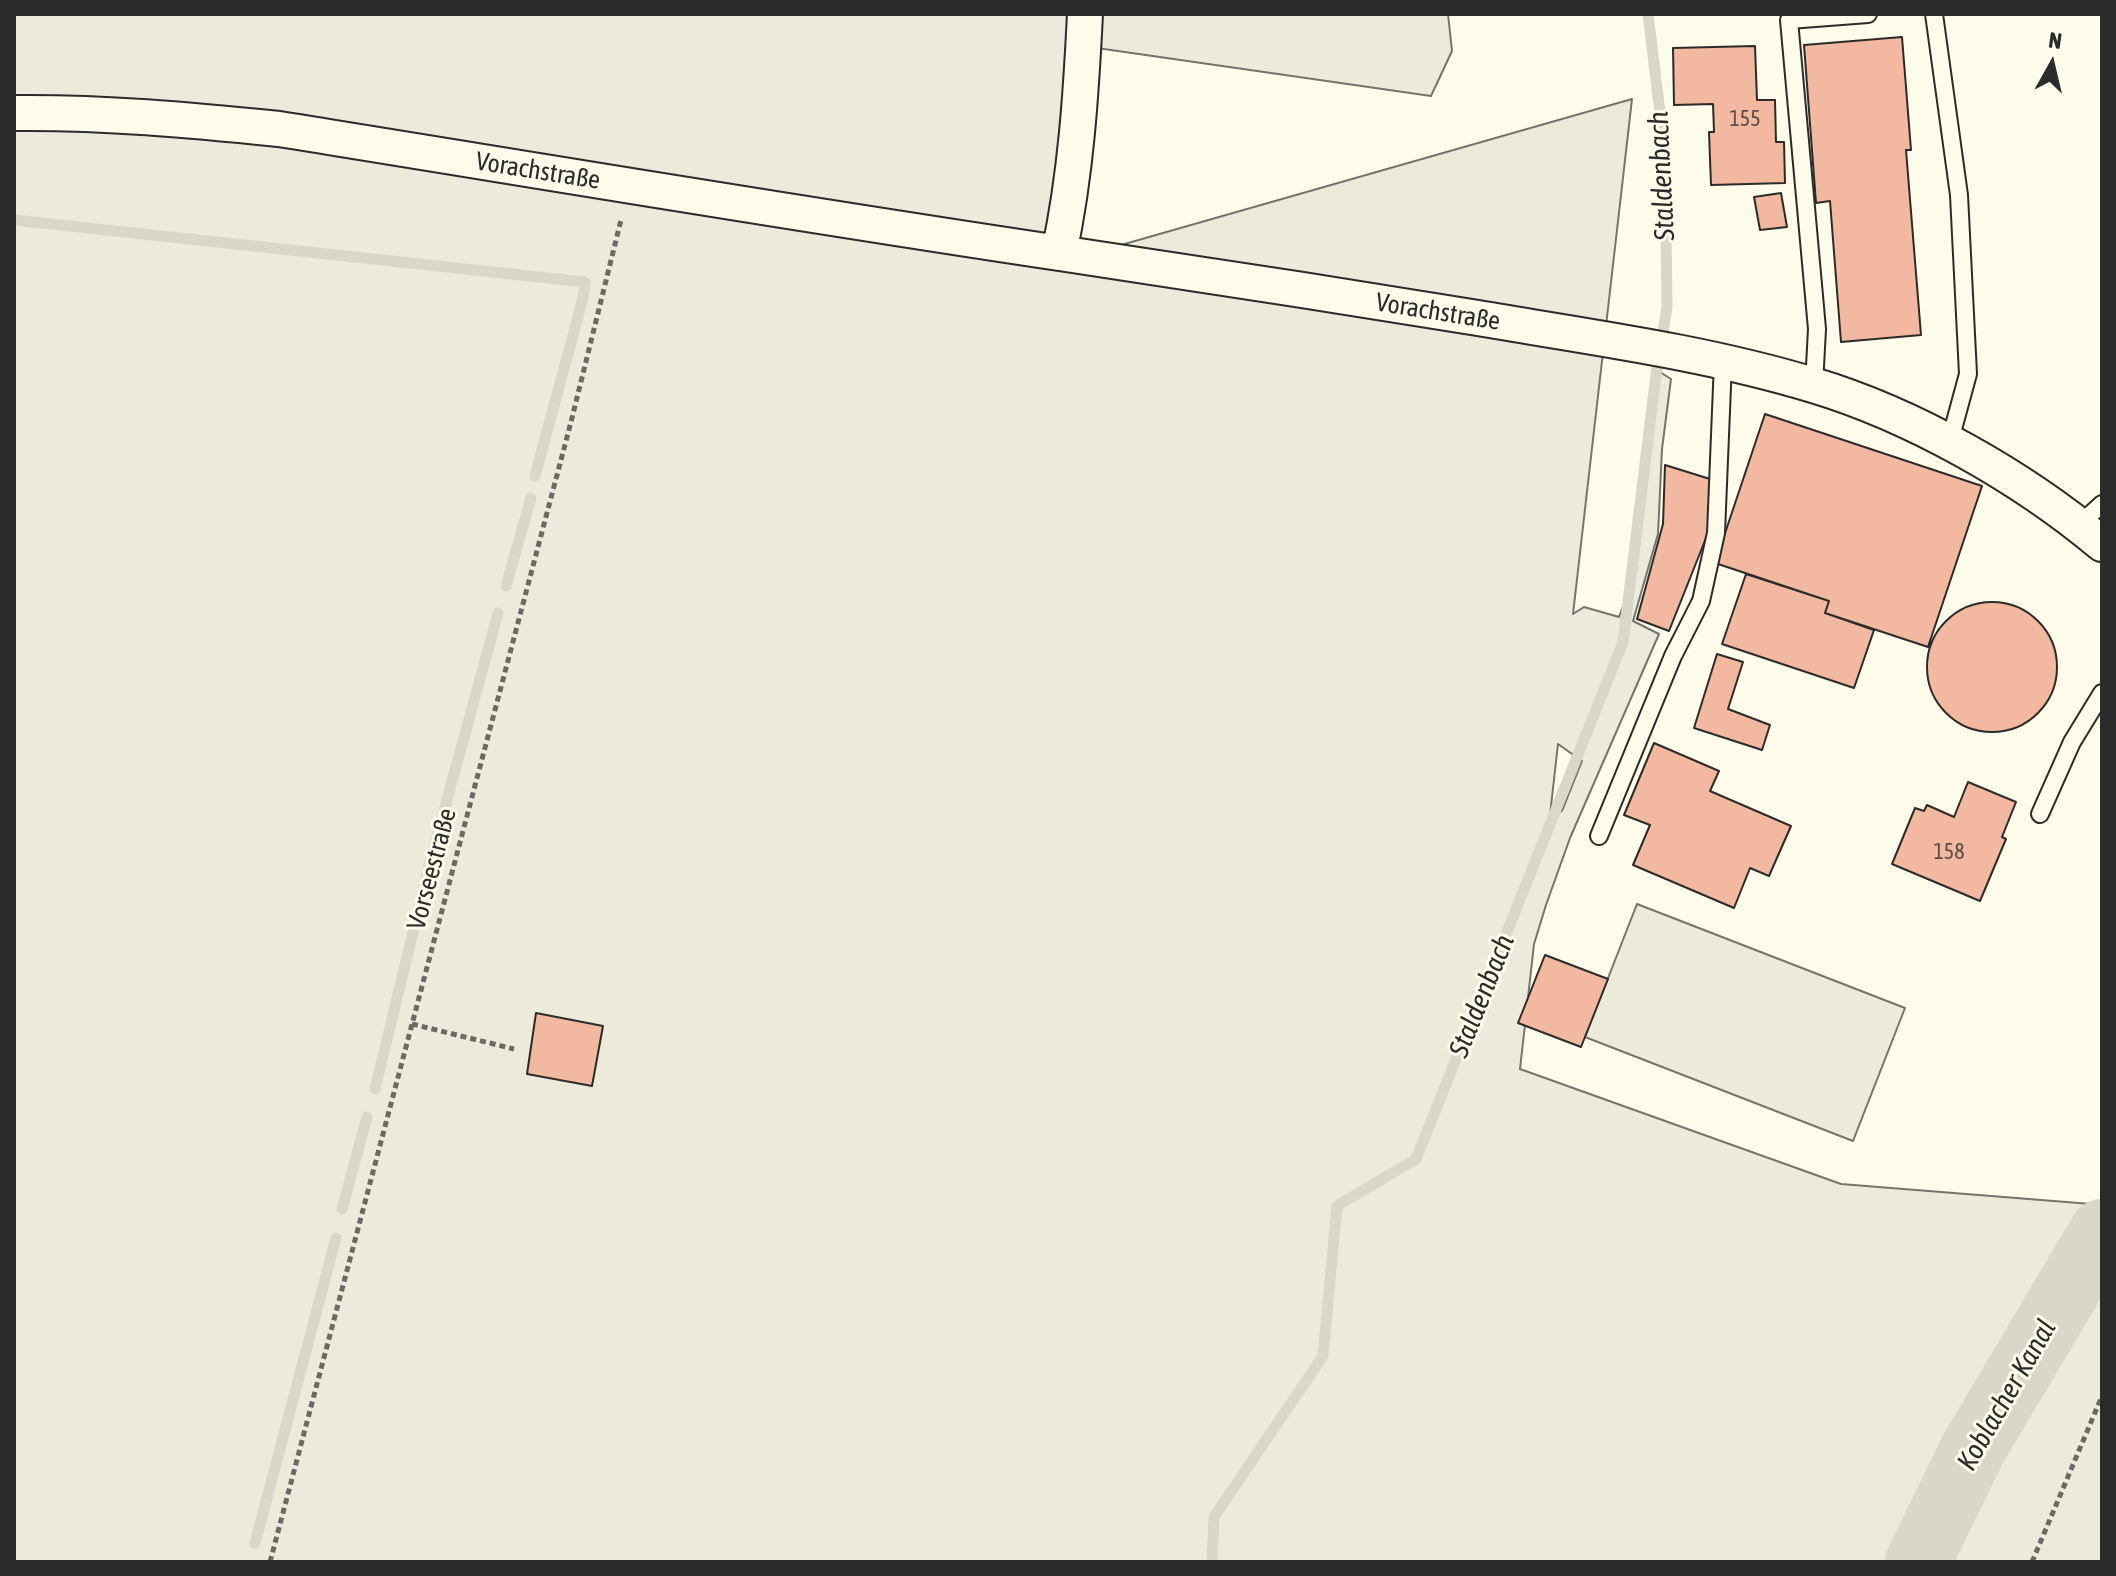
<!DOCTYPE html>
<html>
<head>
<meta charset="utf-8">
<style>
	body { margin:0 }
	#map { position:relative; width:2116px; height:1576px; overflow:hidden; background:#fdfbea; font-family:"Asap Condensed",sans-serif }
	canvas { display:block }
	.frame { position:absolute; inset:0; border:16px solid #2b2b2b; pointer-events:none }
	.north { position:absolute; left:2012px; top:24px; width:80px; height:80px; -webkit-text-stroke:6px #fdfbea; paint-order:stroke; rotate:8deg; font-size:22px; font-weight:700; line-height:32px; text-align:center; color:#2b2b2b }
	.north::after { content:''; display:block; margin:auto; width:28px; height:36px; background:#2b2b2b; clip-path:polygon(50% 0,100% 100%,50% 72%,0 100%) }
</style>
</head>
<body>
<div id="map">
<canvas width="2116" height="1576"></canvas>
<div class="frame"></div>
<div class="north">N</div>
</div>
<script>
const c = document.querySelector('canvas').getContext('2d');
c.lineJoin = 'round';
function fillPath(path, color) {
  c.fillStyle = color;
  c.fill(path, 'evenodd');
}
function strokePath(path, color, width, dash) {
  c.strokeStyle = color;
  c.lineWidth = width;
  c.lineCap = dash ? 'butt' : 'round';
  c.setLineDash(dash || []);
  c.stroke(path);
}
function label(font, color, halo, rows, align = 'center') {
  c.font = font + ' "Asap Condensed",sans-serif';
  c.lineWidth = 6;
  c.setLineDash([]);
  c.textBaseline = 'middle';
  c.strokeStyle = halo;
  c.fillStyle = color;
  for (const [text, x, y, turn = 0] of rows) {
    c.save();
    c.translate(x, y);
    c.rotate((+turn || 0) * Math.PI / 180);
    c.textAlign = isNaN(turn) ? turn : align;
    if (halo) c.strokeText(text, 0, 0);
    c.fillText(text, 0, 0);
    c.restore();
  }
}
const green = new Path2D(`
	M14,14H1085L1059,253L279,129L14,113Z
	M1099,14H1448L1452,51L1431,96L1097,48Z
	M1632,99L1573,614L1584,607L1619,617L1636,571L1660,372L1671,379L1662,449L1658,534L1633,621L1659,634L1570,838L1546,905L1534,944L1520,1069L1841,1184L2091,1204L1895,1562H14V122L389,154L1058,263ZM1558,744L1582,761L1562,811L1550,815Z
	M1637,904L1905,1008L1853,1141L1585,1037Z
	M2102,1273V1562H1941L2020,1408Z`);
fillPath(green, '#ecebdb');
strokePath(green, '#74746e', 2);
strokePath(new Path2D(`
	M1648,14L1665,154L1667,307L1662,338
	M14,220L585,282L583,298L535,476
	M506,586L531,498
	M375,1089L430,862L498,613
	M342,1209L367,1117
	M255,1543L336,1238
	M1212,1562L1214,1517L1323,1356L1337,1206L1416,1159L1623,642L1657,367`), '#d8d7c9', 11);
strokePath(new Path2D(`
	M1918,1562L1973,1449L2102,1232`), '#d8d7c9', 66);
const building = new Path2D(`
	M1902,37L1911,150H1906L1921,335L1841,342L1830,201L1816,203L1804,45Z
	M1755,46L1757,100H1775L1776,142H1784L1785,183L1711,185L1709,132H1714L1713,104L1674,105L1673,48Z
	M1781,193L1787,227L1760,230L1754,197Z
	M1765,414L1982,486L1928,647L1825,613L1829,601L1715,563Z
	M1665,465L1710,479V528L1669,631L1637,619L1663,524Z
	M1746,574L1829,601L1825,613L1874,630L1854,688L1722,644Z
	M1927 667a65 65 0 1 1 130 0a65 65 0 1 1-130 0Z
	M1717,654L1743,662L1728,709L1770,725L1762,750L1694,728Z
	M1654,743L1719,771L1710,791L1791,826L1769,876L1750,868L1734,908L1633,865L1650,825L1624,815Z
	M1968,782L2016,802L2002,837L2006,839L1980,901L1892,864L1915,808L1924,811L1927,805L1954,817Z
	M1545,955L1608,979L1581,1047L1518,1023Z
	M536,1013L603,1026L592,1086L527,1074Z`);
fillPath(building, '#f2b8a0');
strokePath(building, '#2b2b2b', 2);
const service = new Path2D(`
	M1934,14L1959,195L1968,374L1949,444
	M1814,385L1817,329L1789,20L1868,14
	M2079,525L2102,504
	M2040,814L2072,742L2102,693
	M1599,836L1673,656L1701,601L1716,533L1723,362`);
const minor = new Path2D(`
	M14,113C103,112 190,120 279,129C541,171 803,215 1066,254C1203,274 1341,296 1478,318C1589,337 1704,352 1813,385C1913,415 2022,477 2102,544
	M1059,253C1076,174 1081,94 1085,14`);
strokePath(service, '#2b2b2b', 20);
strokePath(minor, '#2b2b2b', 38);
strokePath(new Path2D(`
	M412,1024L514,1049
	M270,1562L571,422L621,220
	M2032,1562L2102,1396`), '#6a6964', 5, [6, 4]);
strokePath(service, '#fdfbea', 16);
strokePath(minor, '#fdfbea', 34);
label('22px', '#5d4e48', null, [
	["155",1745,119],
	["158",1949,852]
]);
label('26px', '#2b2b2b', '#fdfbea', [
	["Vorachstraße",538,171,9],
	["Vorachstraße",1438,312,9],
	["Vorseestraße",432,869,-75]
]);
label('italic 28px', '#2b2b2b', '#fdfbea', [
	["Staldenbach",1662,176,-93],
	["Staldenbach",1482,996,-68],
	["Koblacher Kanal",2007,1395,-60]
]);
</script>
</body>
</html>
